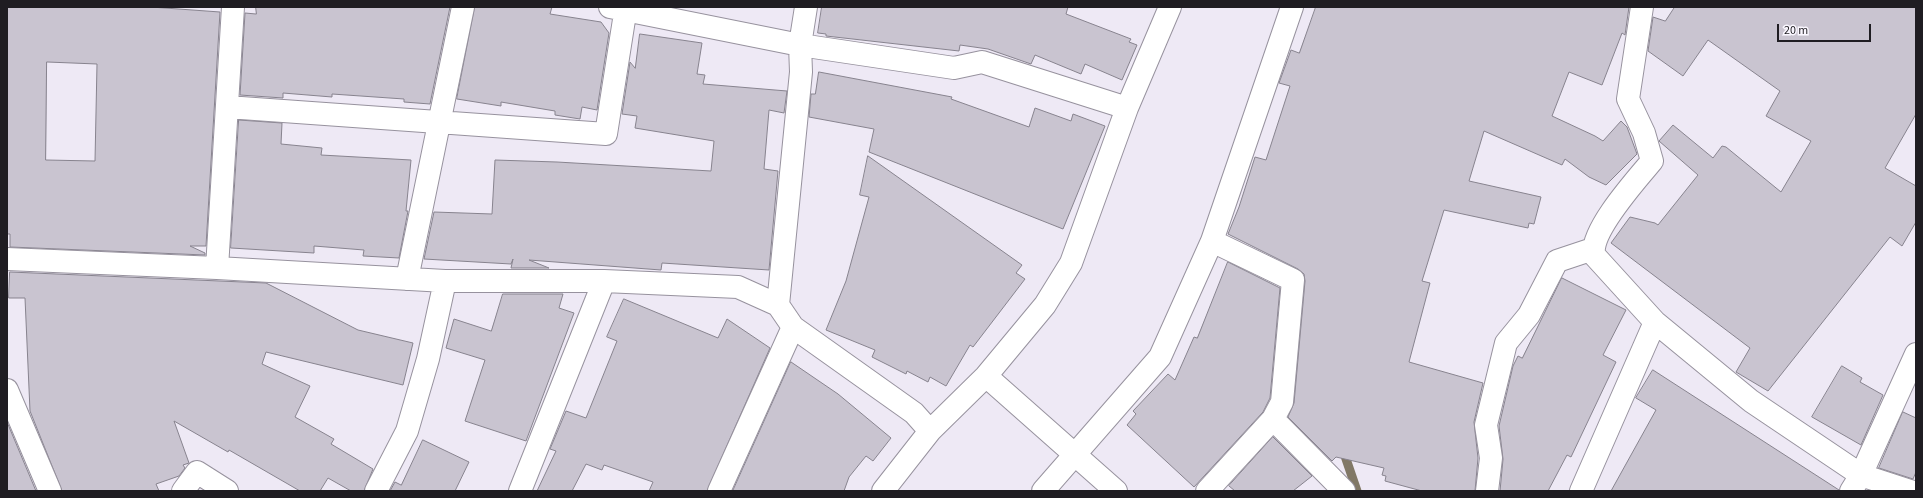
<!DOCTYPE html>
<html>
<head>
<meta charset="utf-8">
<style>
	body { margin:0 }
	#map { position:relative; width:1923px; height:498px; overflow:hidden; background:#eee9f5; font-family:"Source Sans 3",sans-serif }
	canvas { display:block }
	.frame { position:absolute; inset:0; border:8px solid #1f1d22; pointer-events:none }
	.scale { position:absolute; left:1777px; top:24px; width:94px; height:18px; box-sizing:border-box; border:2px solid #1f1d22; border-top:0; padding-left:5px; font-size:12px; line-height:14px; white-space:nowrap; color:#1f1d22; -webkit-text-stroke:3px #faf7ff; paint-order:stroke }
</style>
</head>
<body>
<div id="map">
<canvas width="1923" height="498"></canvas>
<div class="frame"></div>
<div class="scale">20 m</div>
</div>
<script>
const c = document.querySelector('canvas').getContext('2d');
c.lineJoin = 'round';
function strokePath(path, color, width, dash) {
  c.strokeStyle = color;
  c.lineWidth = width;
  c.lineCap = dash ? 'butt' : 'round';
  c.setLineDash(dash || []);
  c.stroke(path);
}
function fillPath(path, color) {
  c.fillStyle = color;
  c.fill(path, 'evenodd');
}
strokePath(new Path2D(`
	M1345,448V456L1357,491`), '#817866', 9);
const building = new Path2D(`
	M7,7H151L220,12L206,246H190L205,253V255L10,247V234H7ZM47,62L97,64L95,161L46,160Z
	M256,7H450L430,104L404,102V99L332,94V97L283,93V98L240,95L245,13L256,14Z
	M475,7H552L550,14L601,22L609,33L597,110L582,107L580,119L555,115V111L501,102V106L457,99Z
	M822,7H1068L1066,14L1131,39L1129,42L1137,45L1122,80L1085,64L1081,74L1035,55L1031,64L988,49L960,45L959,51L826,36V34L818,33Z
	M1316,7H1629L1625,35L1622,33L1602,85L1569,72L1552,116L1595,136L1603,141L1621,121L1627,127L1637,154L1606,185L1589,177L1565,159L1562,165L1484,131L1469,181L1541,197L1534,224L1529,223L1528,228L1444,210L1422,281L1430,283L1409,362L1483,383L1474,422L1478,458L1475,491H1422L1385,481L1386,476L1382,475L1384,468L1336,457L1332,461L1288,417L1294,403L1305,281L1304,274L1298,269L1228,234L1239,207L1255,157L1266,160L1290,86L1279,83L1291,50L1299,53Z
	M1675,7H1916V114L1885,168L1916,186V222L1902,246L1890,237L1768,391L1736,372L1750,348L1611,243L1630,217L1655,223L1658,225L1698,175L1659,141L1673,125L1713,158L1722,146L1726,147L1781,192L1811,141L1766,116L1780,91L1708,40L1683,76L1648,51L1653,17L1665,21Z
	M640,34L702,43L697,74L705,75L703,84L787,91L784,113L769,110L764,169L778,171L769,270L662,263L661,270L529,260L549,268H511L513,259L511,264L424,259L434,212L492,214L495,160L557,162L711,171L714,141L635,128L637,116L622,114L630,62L635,68Z
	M819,72L952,97L951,99L1029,127L1035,108L1071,121L1073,114L1105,126L1063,229L869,152L874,129L809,117L811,94H815Z
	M239,120L282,123L281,144L322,148L321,155L411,160L406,211H408L399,258L363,256L364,250L314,246V253L231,248Z
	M868,156L1022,265L1016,273L1025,279L973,347L970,345L946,386L930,377L928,382L907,371L906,374L872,357L875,350L826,330L846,281L869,197L860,195Z
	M1228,262L1280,288L1270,398L1263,412L1194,487L1127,425L1136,414L1133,411L1168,374L1175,380L1194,337L1197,338Z
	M10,272L266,283L358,330L413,343L403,385L266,352L262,364L310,386L295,417L334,439L331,444L373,469L364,491H351L328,478L320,491H300L229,450L228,452L174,421L189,463L183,465L185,468L179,476L156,484L159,491H62L30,411L25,298H9Z
	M1562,278L1626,310L1603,355L1616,362L1571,457L1567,455L1548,491H1500L1503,459L1499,426L1513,366L1518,356L1522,358Z
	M503,294H563L559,308L574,313L526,441L465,421L485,360L446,348L454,319L491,331Z
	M624,299L718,338L727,319L770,348L707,491H649L653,482L604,465L602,470L586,464L572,491H537L556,451L550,449L566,411L586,418L617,341L607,337Z
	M791,362L838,394L891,438L873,461L866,456L849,477L844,491H733Z
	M1842,366L1862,378L1860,382L1883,395L1861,445L1812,417Z
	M1653,370L1839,490V491H1611L1656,410L1636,398Z
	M1903,412L1916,418V472L1913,479L1879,468Z
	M7,422L36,491H7Z
	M1273,437L1312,476L1293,491H1235L1229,486Z
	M423,440L469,462L455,491H390L395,482L401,485Z`);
fillPath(building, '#c9c4d0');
strokePath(building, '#87838e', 1);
const minor = new Path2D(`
	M233,7L217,268L445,281H604L738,287L778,305L793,327L914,413L930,431
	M610,7L800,45L954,68L982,62L1127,108
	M1642,7L1628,99L1644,133L1652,161C1636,180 1590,231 1594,255L1655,322L1751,401L1861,475L1910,491
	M227,107L606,134L626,7
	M1212,241L1293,280L1282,402L1273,419L1344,491
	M7,259L217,268
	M407,279L463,7
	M778,305L801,72L800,45L806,7
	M986,376L1116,491
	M7,390L50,491
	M183,491L197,472L227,491
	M376,491L407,431L428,359L445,281
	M520,491L604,281
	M719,491L793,327
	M883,491L930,431L986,376L1045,305L1071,263L1127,108L1170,7
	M1043,491L1160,357L1212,241L1292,7
	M1207,491L1273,419
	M1487,491L1491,458L1486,425L1506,343L1529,315L1557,261L1593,249
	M1581,491L1655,322
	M1851,491L1861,475L1916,354`);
strokePath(minor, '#97929e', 24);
strokePath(minor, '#fff', 22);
</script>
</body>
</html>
